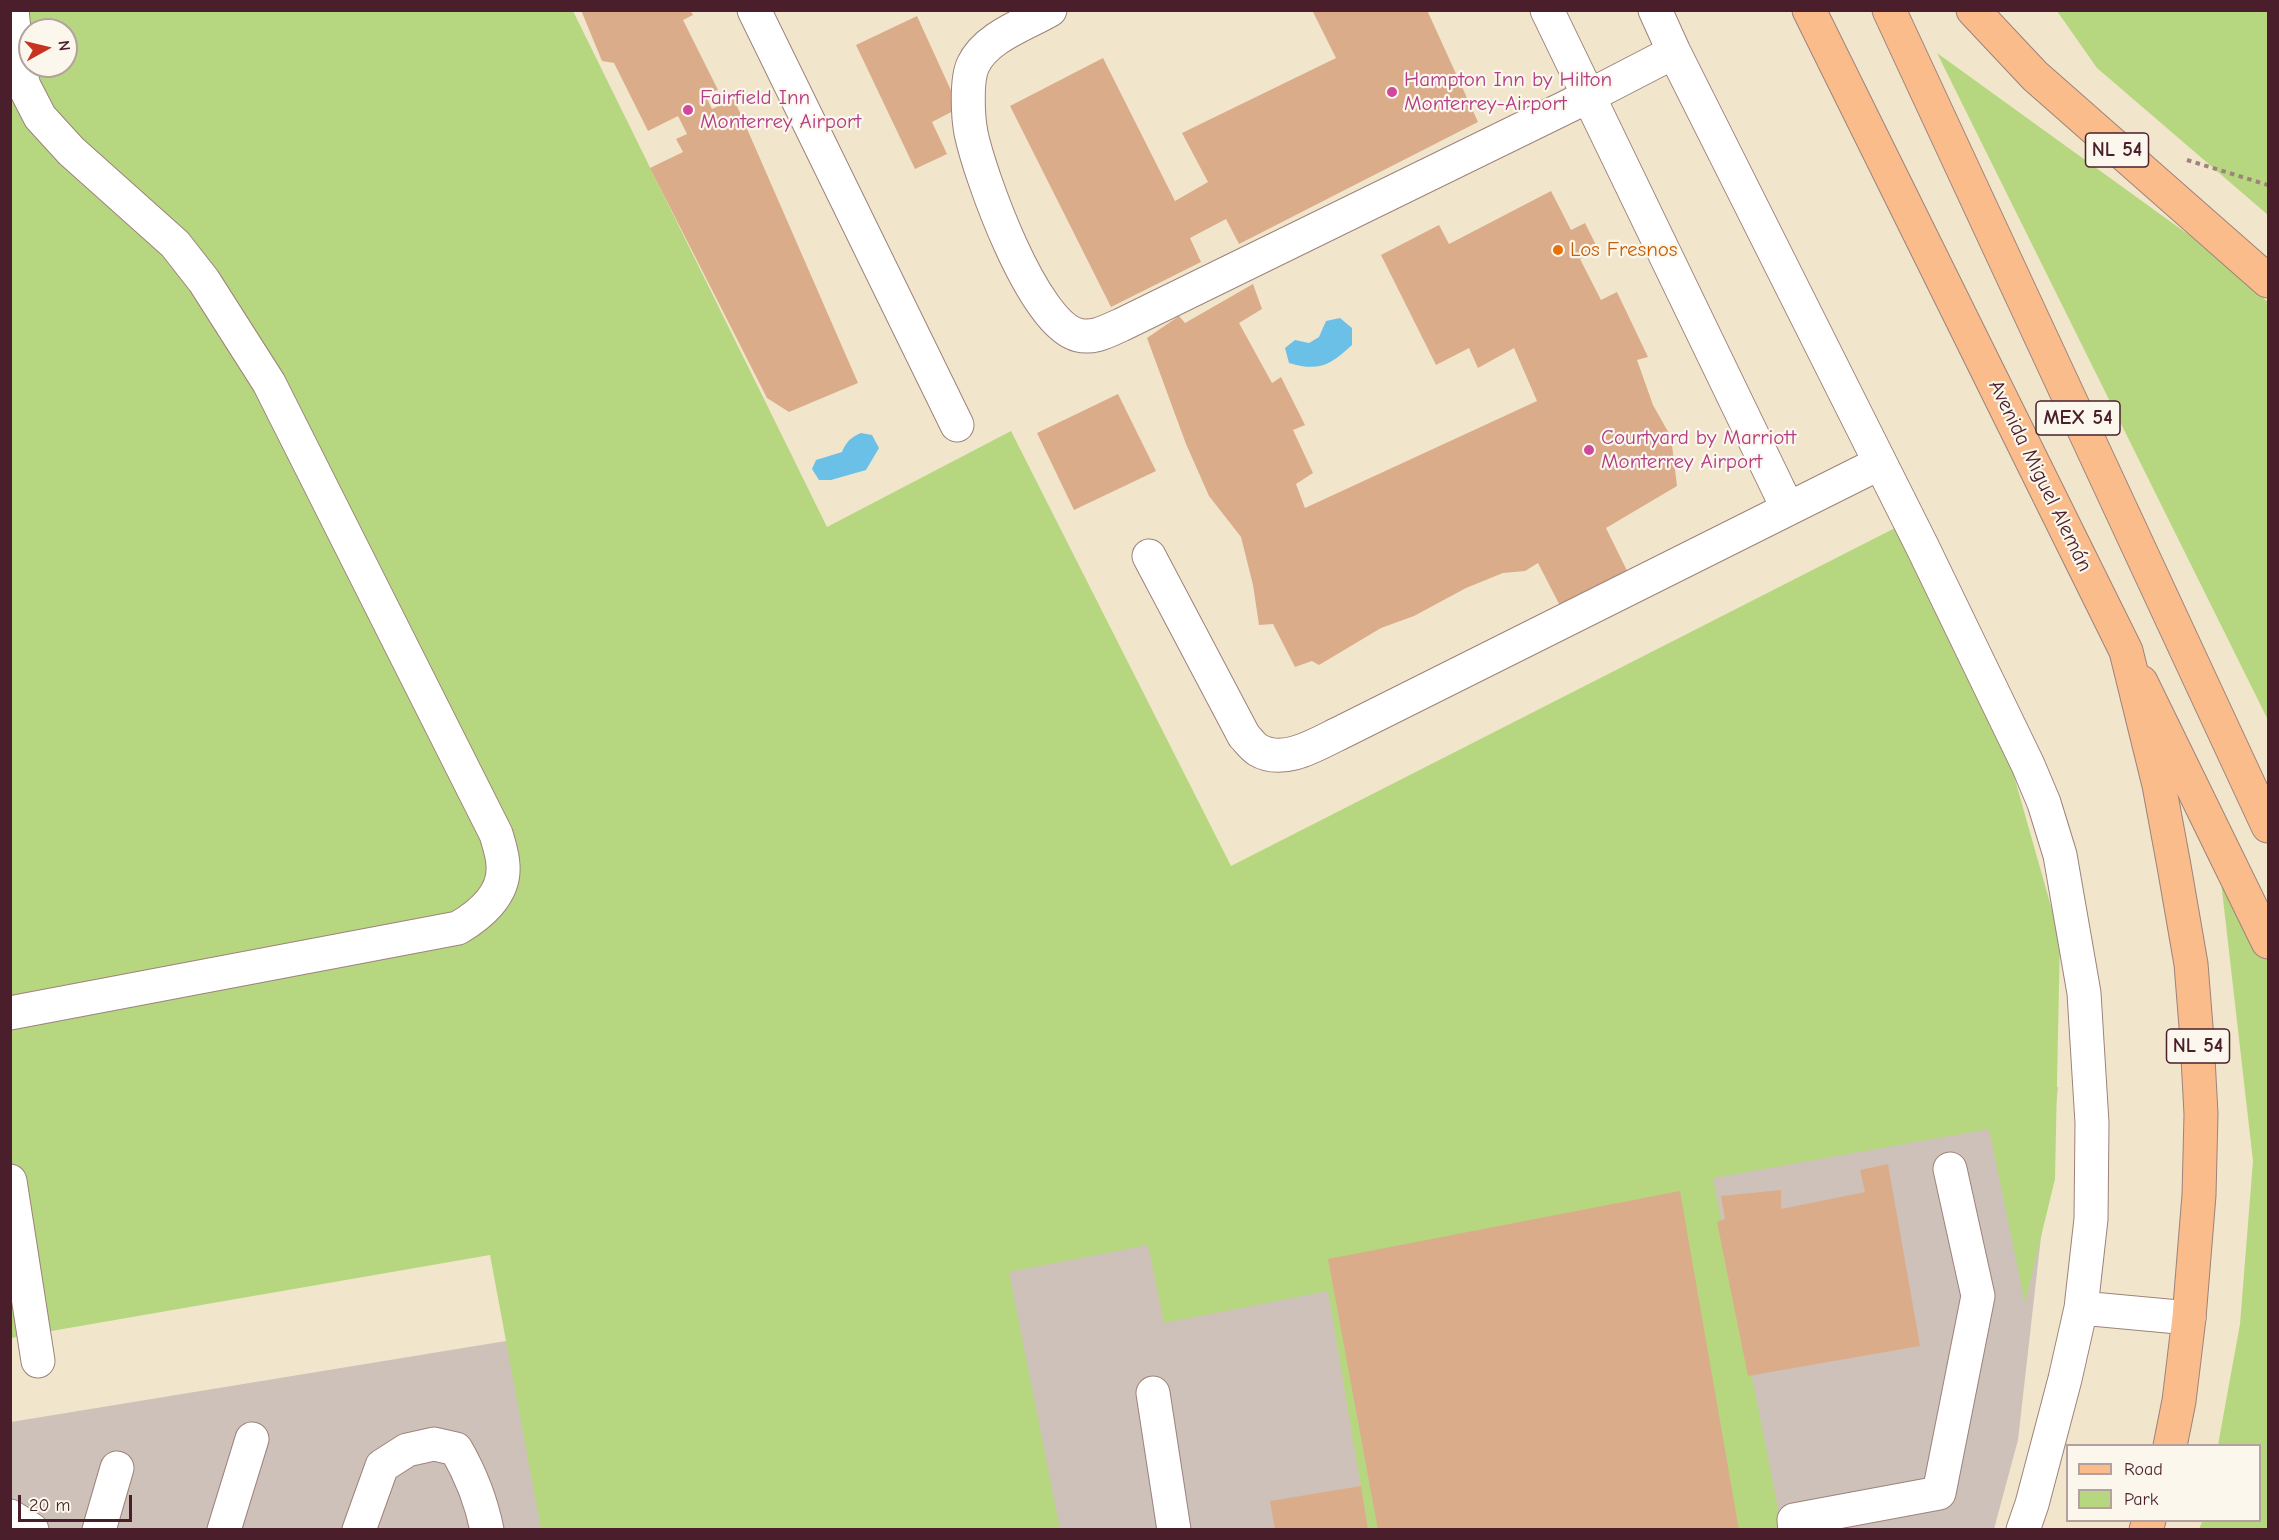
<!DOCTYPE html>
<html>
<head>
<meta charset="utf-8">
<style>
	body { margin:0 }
	#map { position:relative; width:2279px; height:1540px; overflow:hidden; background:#f1e6cb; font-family:"Comic Neue",sans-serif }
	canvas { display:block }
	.frame { position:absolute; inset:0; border:12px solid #4a1f2b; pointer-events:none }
	.legend { position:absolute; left:2066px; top:1444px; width:195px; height:78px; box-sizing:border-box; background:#fbf7ec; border:2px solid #b4a19f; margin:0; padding:8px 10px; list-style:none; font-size:18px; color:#4a1f2b }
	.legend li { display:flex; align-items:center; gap:12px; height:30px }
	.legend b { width:30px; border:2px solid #b4a19f }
	.north { position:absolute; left:18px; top:18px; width:60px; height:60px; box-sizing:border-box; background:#fbf7ec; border:2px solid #b4a19f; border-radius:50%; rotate:82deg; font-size:16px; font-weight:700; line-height:24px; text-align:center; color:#4a1f2b }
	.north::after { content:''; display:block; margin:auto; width:21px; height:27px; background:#c8321e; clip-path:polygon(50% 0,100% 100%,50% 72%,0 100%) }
	.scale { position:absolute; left:18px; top:1495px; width:114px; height:27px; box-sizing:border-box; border:3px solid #4a1f2b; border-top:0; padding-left:8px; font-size:18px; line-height:21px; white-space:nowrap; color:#4a1f2b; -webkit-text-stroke:4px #fbf7ec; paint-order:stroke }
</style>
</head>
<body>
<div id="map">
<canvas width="2279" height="1540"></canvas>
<div class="frame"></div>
<ul class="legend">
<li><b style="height:8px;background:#f9bc8a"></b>Road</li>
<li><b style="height:16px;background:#b6d77f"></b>Park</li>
</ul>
<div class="north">N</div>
<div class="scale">20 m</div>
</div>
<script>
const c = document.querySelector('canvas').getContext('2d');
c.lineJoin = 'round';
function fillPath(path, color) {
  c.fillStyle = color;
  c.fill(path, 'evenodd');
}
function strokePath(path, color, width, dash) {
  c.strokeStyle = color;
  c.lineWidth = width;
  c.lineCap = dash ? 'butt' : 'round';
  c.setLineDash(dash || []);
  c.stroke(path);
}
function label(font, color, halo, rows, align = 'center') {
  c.font = font + ' "Comic Neue",sans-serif';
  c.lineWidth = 4.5;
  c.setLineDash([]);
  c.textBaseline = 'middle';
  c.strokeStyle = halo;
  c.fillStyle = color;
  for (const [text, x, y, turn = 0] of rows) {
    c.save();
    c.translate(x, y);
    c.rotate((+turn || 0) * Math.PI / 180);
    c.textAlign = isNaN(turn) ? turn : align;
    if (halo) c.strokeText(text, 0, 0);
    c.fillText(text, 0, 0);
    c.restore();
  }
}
fillPath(new Path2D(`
	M2058,1087L2018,1440L1994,1529L11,1530V1422Z`), '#cec1ba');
fillPath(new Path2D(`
	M11,11H573L827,527L1011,431L1231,866L1895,528L2010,762L2060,938L2055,1179L2025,1303L1989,1129L1713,1178L1782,1529H1368L1328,1291L1164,1323L1148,1245L1009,1272L1060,1529H541L490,1255L11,1338ZM30,30H66V66H30Z
	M2057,11H2268V215L2097,68Z
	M1937,53L2189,235L2268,302V720Z
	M2215,829L2268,938V1529L2199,1530L2202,1521L2260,1520V1446L2218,1445L2240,1324L2253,1161Z`), '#b6d77f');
fillPath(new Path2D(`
	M1340,318L1352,328V345C1330,365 1320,372 1289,363L1285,348L1295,340L1309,343L1319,337L1326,321Z
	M861,433L872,435L879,448L866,470L831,480H819L812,469L816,460L842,452C846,442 851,437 861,433Z`), '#6bc0e7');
fillPath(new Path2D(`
	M581,10H690L693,15L683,20L718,90L704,93L712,109L734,99L858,383L789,412L767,398L650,168L683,152L676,139L687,134L678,116L648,131L614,63L602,61Z
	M1312,10H1427L1478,122L1239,244L1226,219L1190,238L1201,262L1111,307L1010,106L1103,58L1175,201L1208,182L1182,133L1336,58Z
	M917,16L959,108L932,122L947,154L915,169L856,45Z
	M1551,191L1571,230L1585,223L1598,249L1580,259L1601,300L1617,292L1648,357L1637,360L1653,405L1671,437L1677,486L1606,528L1638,593L1573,631L1538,563L1525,571L1503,573L1466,588L1414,616L1381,628L1319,665L1312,661L1295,667L1273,624L1259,625L1253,585L1241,537L1209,496L1186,444L1147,338L1179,316L1185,323L1253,284L1262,309L1239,323L1272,383L1281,377L1305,425L1293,430L1313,473L1296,484L1305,508L1537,401L1514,348L1478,368L1469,348L1436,365L1381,255L1439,225L1449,244Z
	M1118,394L1156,471L1074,510L1037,433Z
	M1888,1164L1920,1346L1748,1376L1717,1222L1725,1219L1721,1196L1781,1190V1209L1865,1192L1860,1170Z
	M1680,1191L1739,1530H1378L1328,1259Z
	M1361,1486L1368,1530H1275L1270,1501Z`), '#dbac8a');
const minor = new Path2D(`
	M754,10L957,425
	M1050,10C1024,25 986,37 973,65C966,80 968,117 971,133C980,176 1033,324 1078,335C1094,339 1107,331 1121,325L1589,96L1674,52
	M1547,10L1788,509
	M1655,10L1674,52L1922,546L2028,765L2044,803L2060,855L2084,993L2092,1123L2091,1219L2081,1308L2065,1379L2032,1504L2023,1530
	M1149,556L1244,736C1248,740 1253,747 1258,750C1285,766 1320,742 1344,731L1880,463
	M10,1013L458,928C480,915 505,894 503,866C503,856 499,844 496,834L269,383L204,281L175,244L71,151L40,117L24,86L17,59L12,10
	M10,1181L38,1361
	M2081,1308L2189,1318
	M1153,1393L1174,1530
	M10,1516L32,1530
	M99,1530L117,1468
	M224,1530L252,1439
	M359,1530L382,1466L407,1450L434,1444L456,1449C471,1475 481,1500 487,1530
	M1795,1530L1794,1520L1939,1493L1978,1296L1950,1169`);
const major = new Path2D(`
	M1889,10L2268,826
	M2141,682L2268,942`);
const highway = new Path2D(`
	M1809,10L2126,651L2159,785L2174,866L2191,964L2197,1039L2201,1114L2199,1195L2189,1318L2179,1401L2170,1446
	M1973,10L2035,76L2268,281
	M2146,1530L2149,1520`);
strokePath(minor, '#9e827b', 35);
strokePath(major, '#9e827b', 35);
strokePath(highway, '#9e827b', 35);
strokePath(new Path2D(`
	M2187,160L2268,185`), '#9e827b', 4, [4.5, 4.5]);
strokePath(minor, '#fff', 33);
strokePath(major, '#f9bc8a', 33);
strokePath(highway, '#f9bc8a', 33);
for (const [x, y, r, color] of [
	[1392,92,6,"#d1479c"],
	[688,110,6,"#d1479c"],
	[1558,250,6,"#e8710a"],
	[1589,450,6,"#d1479c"]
]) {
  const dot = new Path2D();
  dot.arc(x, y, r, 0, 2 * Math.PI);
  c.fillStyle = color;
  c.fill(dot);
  strokePath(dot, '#fbf7ec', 2);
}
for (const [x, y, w] of [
	[2117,150,63],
	[2078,418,84],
	[2198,1046,63]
]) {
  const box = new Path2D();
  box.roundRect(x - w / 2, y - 17, w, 34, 4.5);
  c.fillStyle = '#fbf7ec';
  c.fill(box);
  strokePath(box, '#4a1f2b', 1.5);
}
label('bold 20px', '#4a1f2b', null, [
	["NL 54",2117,150],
	["MEX 54",2078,418],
	["NL 54",2198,1046]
]);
label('21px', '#b23c85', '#fbf7ec', [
	["Hampton Inn by Hilton",1404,80],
	["Monterrey-Airport",1404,104],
	["Fairfield Inn",700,98],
	["Monterrey Airport",700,122],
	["Courtyard by Marriott",1601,438],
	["Monterrey Airport",1601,462]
], 'left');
label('21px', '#c56008', '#fbf7ec', [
	["Los Fresnos",1570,250]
], 'left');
label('21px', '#4a1f2b', '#fbf7ec', [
	["Avenida Miguel Alemán",2040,476,64]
]);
</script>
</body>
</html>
